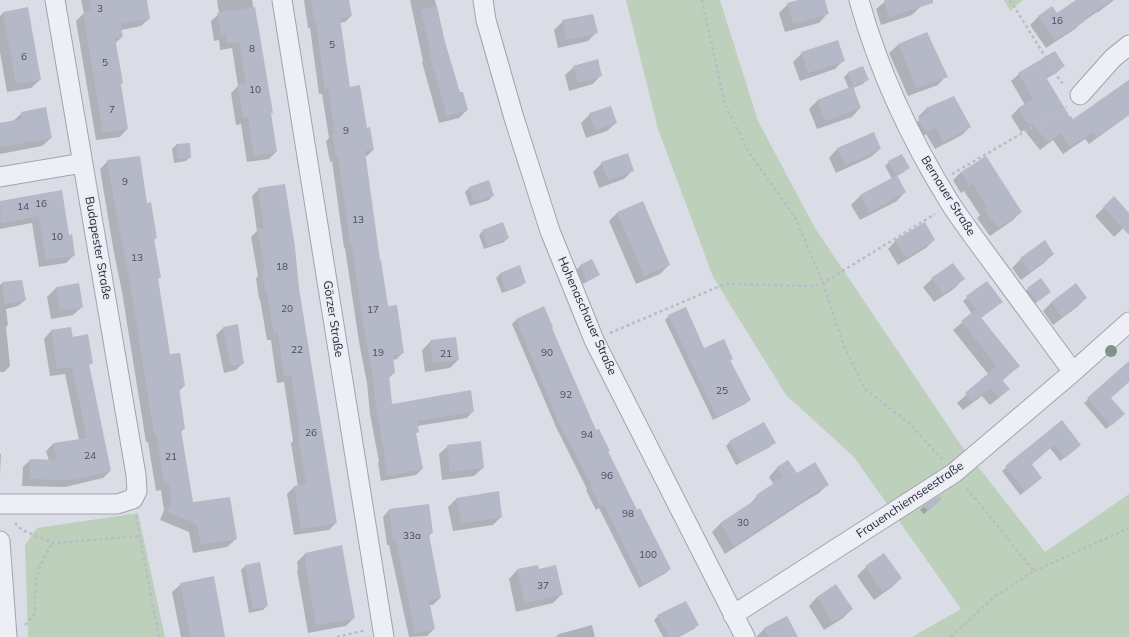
<!DOCTYPE html>
<html>
<head>
<meta charset="utf-8">
<style>
	body { margin:0 }
	canvas { display:block; background:#dbdde6 }
</style>
</head>
<body>
<canvas width="1129" height="637"></canvas>
<script>
const c = document.querySelector('canvas').getContext('2d');
c.lineJoin = 'round';
function fillPath(path, color) {
  c.fillStyle = color;
  c.fill(path, 'evenodd');
}
function strokePath(path, color, width, dash) {
  c.strokeStyle = color;
  c.lineWidth = width;
  c.lineCap = dash ? 'butt' : 'round';
  c.setLineDash(dash || []);
  c.stroke(path);
}
function label(font, color, halo, rows, align = 'center') {
  c.font = font + ' Mulish,sans-serif';
  c.lineWidth = 3;
  c.setLineDash([]);
  c.textBaseline = 'middle';
  c.strokeStyle = halo;
  c.fillStyle = color;
  for (const [text, x, y, turn = 0] of rows) {
    c.save();
    c.translate(x, y);
    c.rotate((+turn || 0) * Math.PI / 180);
    c.textAlign = isNaN(turn) ? turn : align;
    if (halo) c.strokeText(text, 0, 0);
    c.fillText(text, 0, 0);
    c.restore();
  }
}
fillPath(new Path2D(`
	M626,0H720L758,121L815,228L961,445L1045,552L1129,494V637H912L961,609L854,457L786,395L713,277L658,129Z
	M1004,0H1023L1010,11Z
	M138,513L165,637H28L25,545L37,528Z`), '#bdd0bc');
fillPath(new Path2D(`
	M81,0H146L149,19L141,26L121,30L122,37L114,44L127,129L120,137L96,140L76,21L84,13Z
	M217,0H252L272,112L270,114L276,152L269,159L247,162L241,124L236,125L231,93L238,86L232,48L220,50L219,40L214,41L211,21L219,14Z
	M304,0H348L351,16L345,22L340,23L349,88L373,150L367,156H364L379,262L388,307L403,352L397,359L392,360L394,373L388,379L391,406L473,411L467,418L417,426L418,432L415,434L422,469L416,475L381,481L378,463L379,462L370,414L367,383L359,342L345,248H344L332,161L330,162L326,141L329,138L322,94H319L310,28H308Z
	M410,0H435L444,42L459,94L467,110L459,118L439,123L422,62L423,61Z
	M802,0H824L827,14L819,23L785,32L779,13L788,4Z
	M887,0H918L920,7L912,15L881,25L876,9Z
	M1077,0H1114L1097,13V12L1081,23L1075,29L1046,48L1030,25L1039,16L1056,14Z
	M3,13L40,80L31,88L7,92L0,52V16Z
	M563,21L596,33L588,41L558,48L554,30Z
	M927,33L946,76L938,85L908,96L889,53L898,45Z
	M802,53L844,60L835,69L800,81L793,62Z
	M1064,66L1056,73L1046,79L1070,119L1073,120L1129,80V115L1089,144L1085,139L1063,154L1053,140L1040,150L1024,130L1021,132L1011,116L1019,108L1025,105L1011,81L1019,74Z
	M574,67L601,75L593,84L569,91L565,75Z
	M862,67L867,80L863,84L853,88L860,108L852,117L817,129L809,109L818,100L849,89L844,77L848,73Z
	M953,97L970,127L962,135L935,149L926,134L918,139L911,128L920,119L918,117L926,109Z
	M22,113L51,138L42,146L0,154V123L13,121Z
	M590,114L616,123L607,131L586,138L581,123Z
	M873,133L880,149L871,157L836,173L829,158L837,149Z
	M176,145L190,157L186,161L174,163L172,149Z
	M108,161L146,204L156,238L153,241L160,277L157,280L169,355L184,386L178,392L184,429L180,433L192,504L236,539L227,547L193,553L189,532L160,520L164,510L161,490L156,491L148,442H146L122,292L114,253L100,169Z
	M889,162L908,168L904,172L897,176L905,192L897,201L860,220L851,205L860,196L892,179L885,166Z
	M602,163L633,170L624,179L599,188L593,172Z
	M961,172L1021,212L1013,220L990,236L977,218L980,215L964,191L961,193L953,180Z
	M469,188L493,195L489,200L470,206L465,192Z
	M259,189L298,288L336,523L329,530L294,535L287,494L294,487H298L291,443L293,441L284,382L277,383L271,340H267L260,299H259L256,278L258,276L251,237L257,231L252,196Z
	M26,197L68,236L74,255L66,263L39,267L32,223L0,229V202Z
	M1114,198L1129,214V223L1114,237L1095,216Z
	M618,212L669,265L660,274L636,284L609,221Z
	M924,224L934,240L926,248L898,265L888,249L895,241Z
	M483,231L508,238L504,242L484,249L479,235Z
	M1053,254L1044,263L1021,280L1012,268L1021,259Z
	M592,260L598,274L594,278L583,284L576,270L580,266Z
	M519,266L525,282L521,286L502,293L496,278L500,274Z
	M932,279H963L955,288L934,302L923,287Z
	M21,281L25,300L18,306L6,309L8,325L6,327L10,366L4,372H0V285L2,283Z
	M987,282L997,306L981,318L1019,366L1002,381L1000,397L990,405L982,396L963,410L957,403L989,375L953,330L972,314L963,301Z
	M78,284L82,307L73,315L51,319L47,297L56,288Z
	M1028,289L1045,296L1033,305L1024,293Z
	M1086,298L1077,307L1053,325L1043,311L1052,302Z
	M669,316L704,349L732,359L730,361L750,400L745,404L713,420L665,320Z
	M516,320L551,328L596,432L609,451L607,452L636,511L670,569L666,573L639,588L599,508L596,510L586,490L587,489L556,427L512,324Z
	M70,328L72,338L92,363L88,366L110,471L103,478L65,487L22,486L23,467L30,460L49,461L46,451L53,444L79,440L65,374L50,376L44,339L51,331Z
	M223,328L243,363L236,370L224,373L216,335Z
	M431,341L458,360L450,368L425,372L422,350Z
	M1129,363V381L1110,398L1119,418L1106,429L1084,403Z
	M1061,422L1076,449L1060,461L1050,448L1031,465L1037,482L1020,495L1002,471Z
	M730,442L774,443L770,447L736,465L726,446Z
	M448,446L483,468L474,476L442,480L439,454Z
	M0,454H1L0,476Z
	M788,461L796,475L828,484L819,493L801,504L725,554L712,532L720,524L749,505L757,496L774,485L769,477L777,468Z
	M457,498L501,517L493,525L453,531L448,507Z
	M936,503L924,514L920,510L924,506Z
	M389,510L432,533L428,537L440,598L433,605H429L434,629L427,636L409,637L389,545H387L383,517Z
	M305,554L354,618L346,626L308,633L297,570L298,569L297,562Z
	M245,566L267,606L263,610L249,613L241,570Z
	M537,566L538,570L562,594L553,603L516,612L509,579L517,570Z
	M866,567L901,578L892,587L874,600L857,576Z
	M181,584L222,637H181L172,592Z
	M836,585L852,609L843,618L824,630L809,606L817,597Z
	M658,616L698,625L694,629L679,637H663L654,620Z
	M592,625L595,637H556L559,634Z
	M765,628L797,637H756Z`), '#0003');
fillPath(new Path2D(`
	M90,0H147L150,19L120,24L123,37L115,38L123,83L121,84L128,129L103,133L83,12L92,11Z
	M311,0H349L352,16L340,18L350,87L360,85L367,128L370,127L374,150L365,151L380,260H381L388,306L397,305L404,353L393,356L395,373L389,374L392,404L471,390L474,412L417,421L419,432L416,433L423,469L387,476L384,456H385L376,408L373,377L365,335L351,242L350,243L338,156H336L332,133H335L328,88L325,89L316,22H314Z
	M798,0H825L829,14L793,24L787,3Z
	M884,0H933V3L889,17Z
	M1076,0H1112L1084,19L1085,21L1055,40L1038,16L1052,6L1057,13Z
	M437,6L445,42L460,92H463L468,110L447,116L429,53H431L421,10Z
	M28,7L41,80L16,84L3,12Z
	M255,7L273,113H271L277,152L254,156L248,117L243,118L238,85L246,84L239,42L227,43L226,33L221,34L217,13Z
	M593,14L598,33L566,40L562,20Z
	M927,32L948,77L917,88L898,44Z
	M838,40L845,61L808,73L801,52Z
	M1055,51L1065,66L1046,77L1070,117L1071,116L1073,119L1129,80V115L1097,137L1093,132L1070,147L1061,133L1048,143L1032,123L1029,125L1018,108L1033,99L1018,73Z
	M598,59L602,76L578,83L573,66Z
	M863,66L869,80L853,86L848,72Z
	M853,86L861,108L825,121L817,100Z
	M954,96L971,127L943,142L935,127L926,132L918,119L928,113L926,108Z
	M611,106L617,123L595,130L589,113Z
	M46,107L52,138L0,147V123L22,119L21,112Z
	M874,132L881,149L845,165L837,148Z
	M190,143L191,158L178,159L176,144Z
	M628,153L634,171L608,180L601,162Z
	M902,154L910,168L896,175L888,161Z
	M140,156L147,203L151,202L157,238L154,239L161,278H158L170,354L180,353L185,386L179,387L185,429L181,430L193,502L230,497L237,539L201,545L197,524L168,512L172,501L169,483H164L156,434H154L130,283L122,244L107,160Z
	M986,156L1022,212L998,228L984,209L987,207L973,184L969,186L961,172Z
	M897,175L906,192L869,213L860,195Z
	M489,180L494,196L474,202L469,187Z
	M285,184L295,247L299,288L337,523L301,529L294,486L306,484L298,435H300L291,375L284,376L278,333L274,334L267,293H266L262,270H265L257,229L264,228L258,188Z
	M62,190L69,235L72,234L75,256L46,260L39,216L1,223L0,201Z
	M1114,196L1129,213V235L1103,207Z
	M643,201L670,265L644,276L617,212Z
	M503,222L509,238L488,246L482,230Z
	M925,222L935,240L906,258L895,240Z
	M1045,240L1054,254L1030,272L1020,258Z
	M592,259L600,275L587,281L580,265Z
	M953,263L965,279L943,294L931,278Z
	M520,265L526,283L506,290L500,273Z
	M1041,278L1051,292L1037,302L1027,288Z
	M22,280L26,300L5,304L2,282Z
	M987,281L1003,302L981,317L966,296Z
	M79,283L83,307L60,311L56,287Z
	M1076,283L1087,298L1062,317L1051,302Z
	M544,306L553,327L552,328L596,430L599,429L610,451H608L637,510L640,508L671,569L643,584L604,505L600,506L590,485L591,484L559,423L516,319Z
	M686,307L704,348L724,339L733,359L730,360L751,400L717,417L668,315Z
	M975,310L1020,366L1002,380L1010,389L999,398L991,388L972,402L965,393L997,366L961,321Z
	M238,324L244,364L231,366L223,327Z
	M71,327L73,337L88,334L93,363L89,364L111,471L73,480L29,479L30,459L57,460L53,443L87,438L72,367L57,369L51,330Z
	M456,337L459,360L433,363L430,340Z
	M1129,361V382L1111,398L1125,414L1111,426L1087,398Z
	M1062,420L1081,445L1065,458L1054,445L1032,464L1042,478L1025,491L1005,466Z
	M764,422L776,443L741,462L729,441Z
	M481,441L484,468L450,472L447,445Z
	M788,460L797,473L815,462L829,485L811,495L734,546L720,523L758,498L756,495L783,477L777,467Z
	M499,491L502,517L461,523L456,498Z
	M939,496L942,499L928,511L923,506Z
	M429,504L433,533L429,534L441,598L429,600L435,629L415,633L396,539H393L389,509Z
	M342,545L355,618L316,625L305,561H306L305,553Z
	M884,553L902,578L883,592L865,566Z
	M260,562L268,606L253,609L245,565Z
	M538,565L539,569L556,565L563,595L525,603L517,569Z
	M214,576L225,637H191L180,583Z
	M836,584L853,609L833,622L817,597Z
	M686,601L699,625L677,637H669L657,615Z
	M787,616L798,637H769L764,628Z`), '#b5b8c6');
const street = new Path2D(`
	M282,0L384,637
	M483,0L486,20L514,118L550,231L594,340L745,637
	M859,0C879,72 911,140 950,203C965,226 982,248 998,270C1023,304 1048,338 1073,372
	M1080,95L1113,58L1129,45
	M0,177L83,163
	M0,504H117L133,499L137,491L136,475L55,0
	M0,541L7,637
	M733,615L954,473L1073,372L1129,322`);
strokePath(street, '#a1a3b0', 21);
strokePath(new Path2D(`
	M702,0L725,105L748,151L795,217L823,283L844,346L865,389L910,424L943,460
	M1010,0L1061,82L1066,85
	M952,174L1067,107
	M610,333L725,284L813,286L823,283L935,214
	M136,516L159,637
	M15,523L22,530L53,543L140,536
	M1034,571L1129,528
	M25,625L35,613C35,583 35,569 53,543
	M337,637L366,630
	M951,637L994,597L1034,571L965,486`), '#babbc5', 2.5, [3, 3]);
strokePath(street, '#eeeff5', 19);
c.fillStyle = '#7e9484';
for (const [x, y] of [
	[1111,351]
]) {
  c.beginPath();
  c.arc(x, y, 6, 0, 2 * Math.PI);
  c.fill();
}
label('10px', '#494c5f', null, [
	["3",100,9],
	["16",1057,21],
	["5",332,45],
	["8",252,49],
	["6",24,57],
	["5",105,63],
	["10",255,90],
	["7",112,110],
	["9",346,131],
	["9",125,182],
	["16",41,204],
	["14",23,207],
	["13",358,220],
	["10",57,237],
	["13",137,258],
	["18",282,267],
	["20",287,309],
	["17",373,310],
	["22",297,350],
	["19",378,353],
	["90",547,353],
	["21",446,354],
	["25",722,391],
	["92",566,395],
	["26",311,433],
	["94",587,435],
	["24",90,456],
	["21",171,457],
	["96",607,476],
	["98",628,514],
	["30",743,523],
	["33a",412,536],
	["100",648,555],
	["37",543,586]
]);
label('12px', '#25283d', '#eaecf4', [
	["Bernauer Straße",948,196,58],
	["Budapester Straße",98,248,80],
	["Hohenaschauer Straße",587,316,66],
	["Görzer Straße",333,319,81],
	["Frauenchiemseestraße",910,500,-34]
]);
</script>
</body>
</html>
